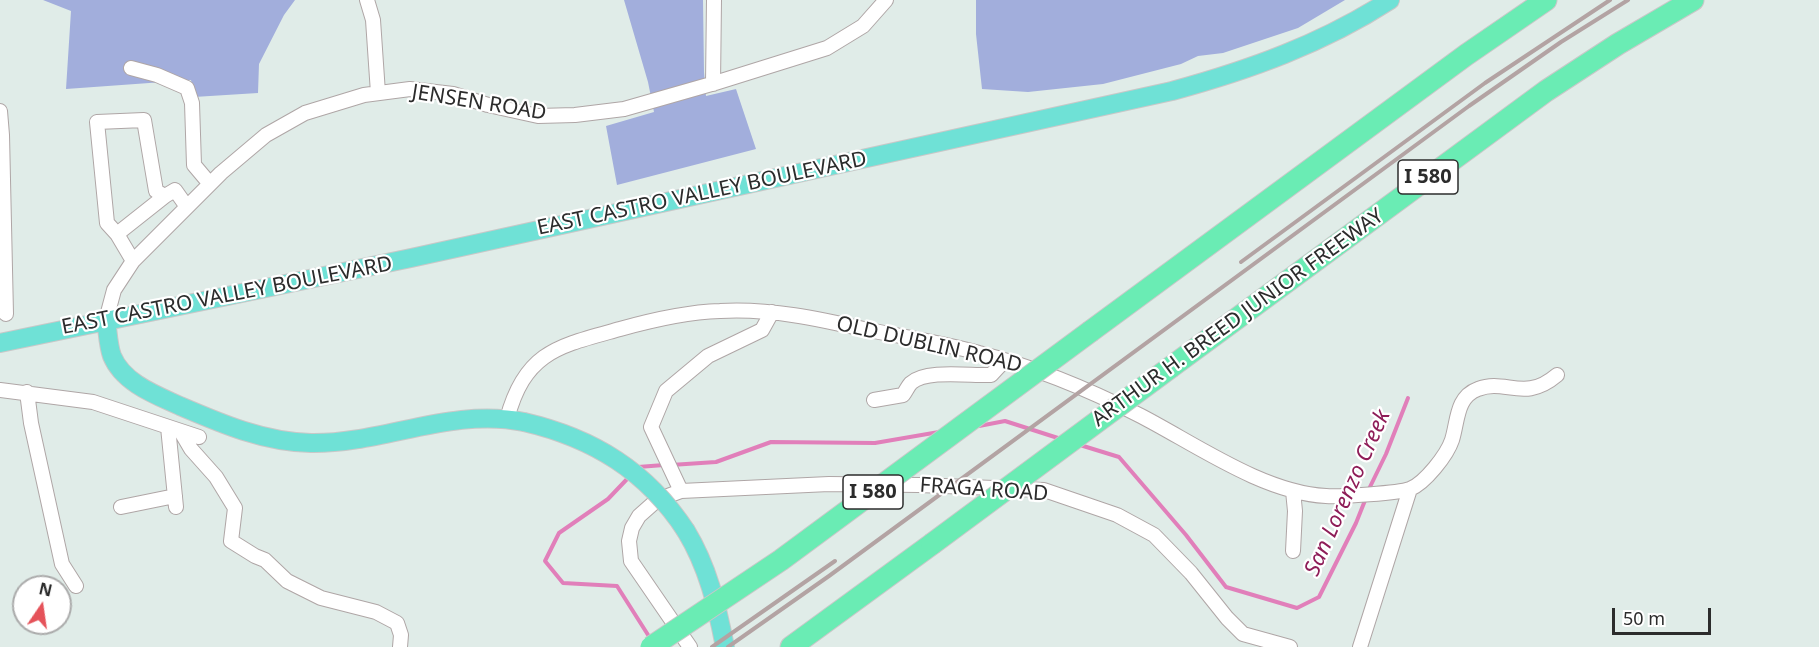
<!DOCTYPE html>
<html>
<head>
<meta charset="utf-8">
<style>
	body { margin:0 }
	#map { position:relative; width:1819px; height:647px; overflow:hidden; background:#e0ece8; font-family:"Noto Sans",sans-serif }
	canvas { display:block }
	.north { position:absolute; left:12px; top:575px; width:60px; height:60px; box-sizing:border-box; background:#fff; border:2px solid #ababab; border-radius:50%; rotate:13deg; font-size:16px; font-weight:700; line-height:24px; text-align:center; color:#2c2c2c }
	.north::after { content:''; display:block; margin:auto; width:21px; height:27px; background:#e5535a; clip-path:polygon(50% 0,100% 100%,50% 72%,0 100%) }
	.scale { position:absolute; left:1612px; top:608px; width:99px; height:27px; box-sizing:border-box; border:3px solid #2c2c2c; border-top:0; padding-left:8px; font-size:18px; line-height:21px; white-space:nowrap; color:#2c2c2c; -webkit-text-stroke:4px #fff; paint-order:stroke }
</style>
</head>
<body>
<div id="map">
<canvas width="1819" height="647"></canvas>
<div class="north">N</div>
<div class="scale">50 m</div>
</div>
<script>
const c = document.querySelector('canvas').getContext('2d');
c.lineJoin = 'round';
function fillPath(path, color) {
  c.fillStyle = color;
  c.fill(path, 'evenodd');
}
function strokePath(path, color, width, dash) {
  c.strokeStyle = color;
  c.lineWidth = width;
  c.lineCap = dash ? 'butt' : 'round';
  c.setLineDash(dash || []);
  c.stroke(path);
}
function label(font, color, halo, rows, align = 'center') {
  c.font = font + ' "Noto Sans",sans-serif';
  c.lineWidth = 4.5;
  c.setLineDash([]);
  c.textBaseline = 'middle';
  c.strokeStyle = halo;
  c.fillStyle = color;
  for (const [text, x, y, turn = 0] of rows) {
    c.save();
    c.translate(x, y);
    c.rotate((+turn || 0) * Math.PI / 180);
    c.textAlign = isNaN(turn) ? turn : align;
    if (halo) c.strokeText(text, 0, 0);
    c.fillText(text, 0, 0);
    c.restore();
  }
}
fillPath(new Path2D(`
	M43,0H295L284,15L259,64L258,93L194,97L191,80L66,89L71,11Z
	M624,0H703L704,72L706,96L736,89L756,149L617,185L606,126L654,112L648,82Z
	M976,0H1345L1298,28L1223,53L1198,56L1181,64L1103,84L1028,92L982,89L976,34Z`), '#a2aedc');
strokePath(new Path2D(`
	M979,426L1005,421L1061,439
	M1080,445L1119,457L1186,535L1226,587L1297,608L1319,597L1356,523L1366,498
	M671,465L716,462L771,442L875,443L939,432
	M638,467L664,465
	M629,477L608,499L559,533L545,561L563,583L617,586L650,638
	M1368,491L1386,454L1408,398`), '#e17fba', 4);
const minor = new Path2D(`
	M367,0L373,20L378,93
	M131,68L157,75L187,88L192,103L194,165L210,184
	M713,84L714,0
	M0,111L2,135L6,314
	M117,234L165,196
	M133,261L117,234L107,223L97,122L144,120L156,191L165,196L175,190L187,207
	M106,320L114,290L133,261L221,173L266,135L305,113L364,95L410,89L453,94L488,105L538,116L575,115L624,109L715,83L827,48L863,26L886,0
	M0,390L93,402L199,437
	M27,392L31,423L62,564L76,586
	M874,400L903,395C906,391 908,386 911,383C926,369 971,376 991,375L1004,361
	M507,419C525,351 559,346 620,329C652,320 687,312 720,311C770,308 819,319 868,330C905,337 943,343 979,353C1035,367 1090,390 1141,416C1195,444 1264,493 1326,496C1339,497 1400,493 1410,489C1425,483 1447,455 1452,440C1458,421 1456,397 1478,389C1506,378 1524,403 1557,375
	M168,427L176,507
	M181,432L191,449L216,477L235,508L231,541L255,556L265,560L287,581L321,598L376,612L397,623L401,635L400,647
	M681,491L651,427L666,391L708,356L762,330L772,312
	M121,507L175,496
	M1293,551L1295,511L1293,491
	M690,647L631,561L629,541L632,528L639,516L657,500L681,491L829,484L919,485L1044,490L1117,515L1154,535L1191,573L1227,618L1243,634L1290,647
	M1360,647L1410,489`);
const major = new Path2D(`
	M106,320C108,332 108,345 112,356C123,383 156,395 180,406C222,424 264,442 311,443C383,444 451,407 524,422
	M0,343L411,258L1172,91C1249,70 1322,44 1390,0
	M686,531C708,567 717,606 725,647`);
const highway = new Path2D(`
	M1091,331L1466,55L1546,0
	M1171,367L1546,91L1618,44L1693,0
	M791,647L932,544`);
strokePath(minor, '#afa6a6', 16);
strokePath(major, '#c8c8c8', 20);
strokePath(highway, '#c8c8c8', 23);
strokePath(minor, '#fff', 14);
strokePath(major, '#6fe1d6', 18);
strokePath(highway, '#6aecb4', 21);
strokePath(new Path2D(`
	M1241,262L1485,83L1610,0
	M712,647L835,561
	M728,647L829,576L1469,106L1561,42L1628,0`), '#b3a3a3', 4);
const majorBridge = new Path2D(`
	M524,422C593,438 647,471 686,531`);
const highwayBridge = new Path2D(`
	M932,544L1171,367
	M651,647L781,560L1091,331`);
strokePath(majorBridge, '#c8c8c8', 20, []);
strokePath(highwayBridge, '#c8c8c8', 23, []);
strokePath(majorBridge, '#6fe1d6', 18);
strokePath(highwayBridge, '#6aecb4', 21);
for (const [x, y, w] of [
	[1428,177,60],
	[873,492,60]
]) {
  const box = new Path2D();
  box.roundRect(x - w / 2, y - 17, w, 34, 4.5);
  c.fillStyle = '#fff';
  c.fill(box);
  strokePath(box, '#2c2c2c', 1.5);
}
label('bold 20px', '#2c2c2c', null, [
	["I 580",1428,177],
	["I 580",873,492]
]);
label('21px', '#2c2c2c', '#fff', [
	["JENSEN ROAD",479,103,9],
	["EAST CASTRO VALLEY BOULEVARD",702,194,-12],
	["EAST CASTRO VALLEY BOULEVARD",227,296,-11],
	["ARTHUR H. BREED JUNIOR FREEWAY",1238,318,-36],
	["OLD DUBLIN ROAD",929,345,13],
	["FRAGA ROAD",984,490,4]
]);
label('italic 22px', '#8e1d58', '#fff', [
	["San Lorenzo Creek",1348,493,-66]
]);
</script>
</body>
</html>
